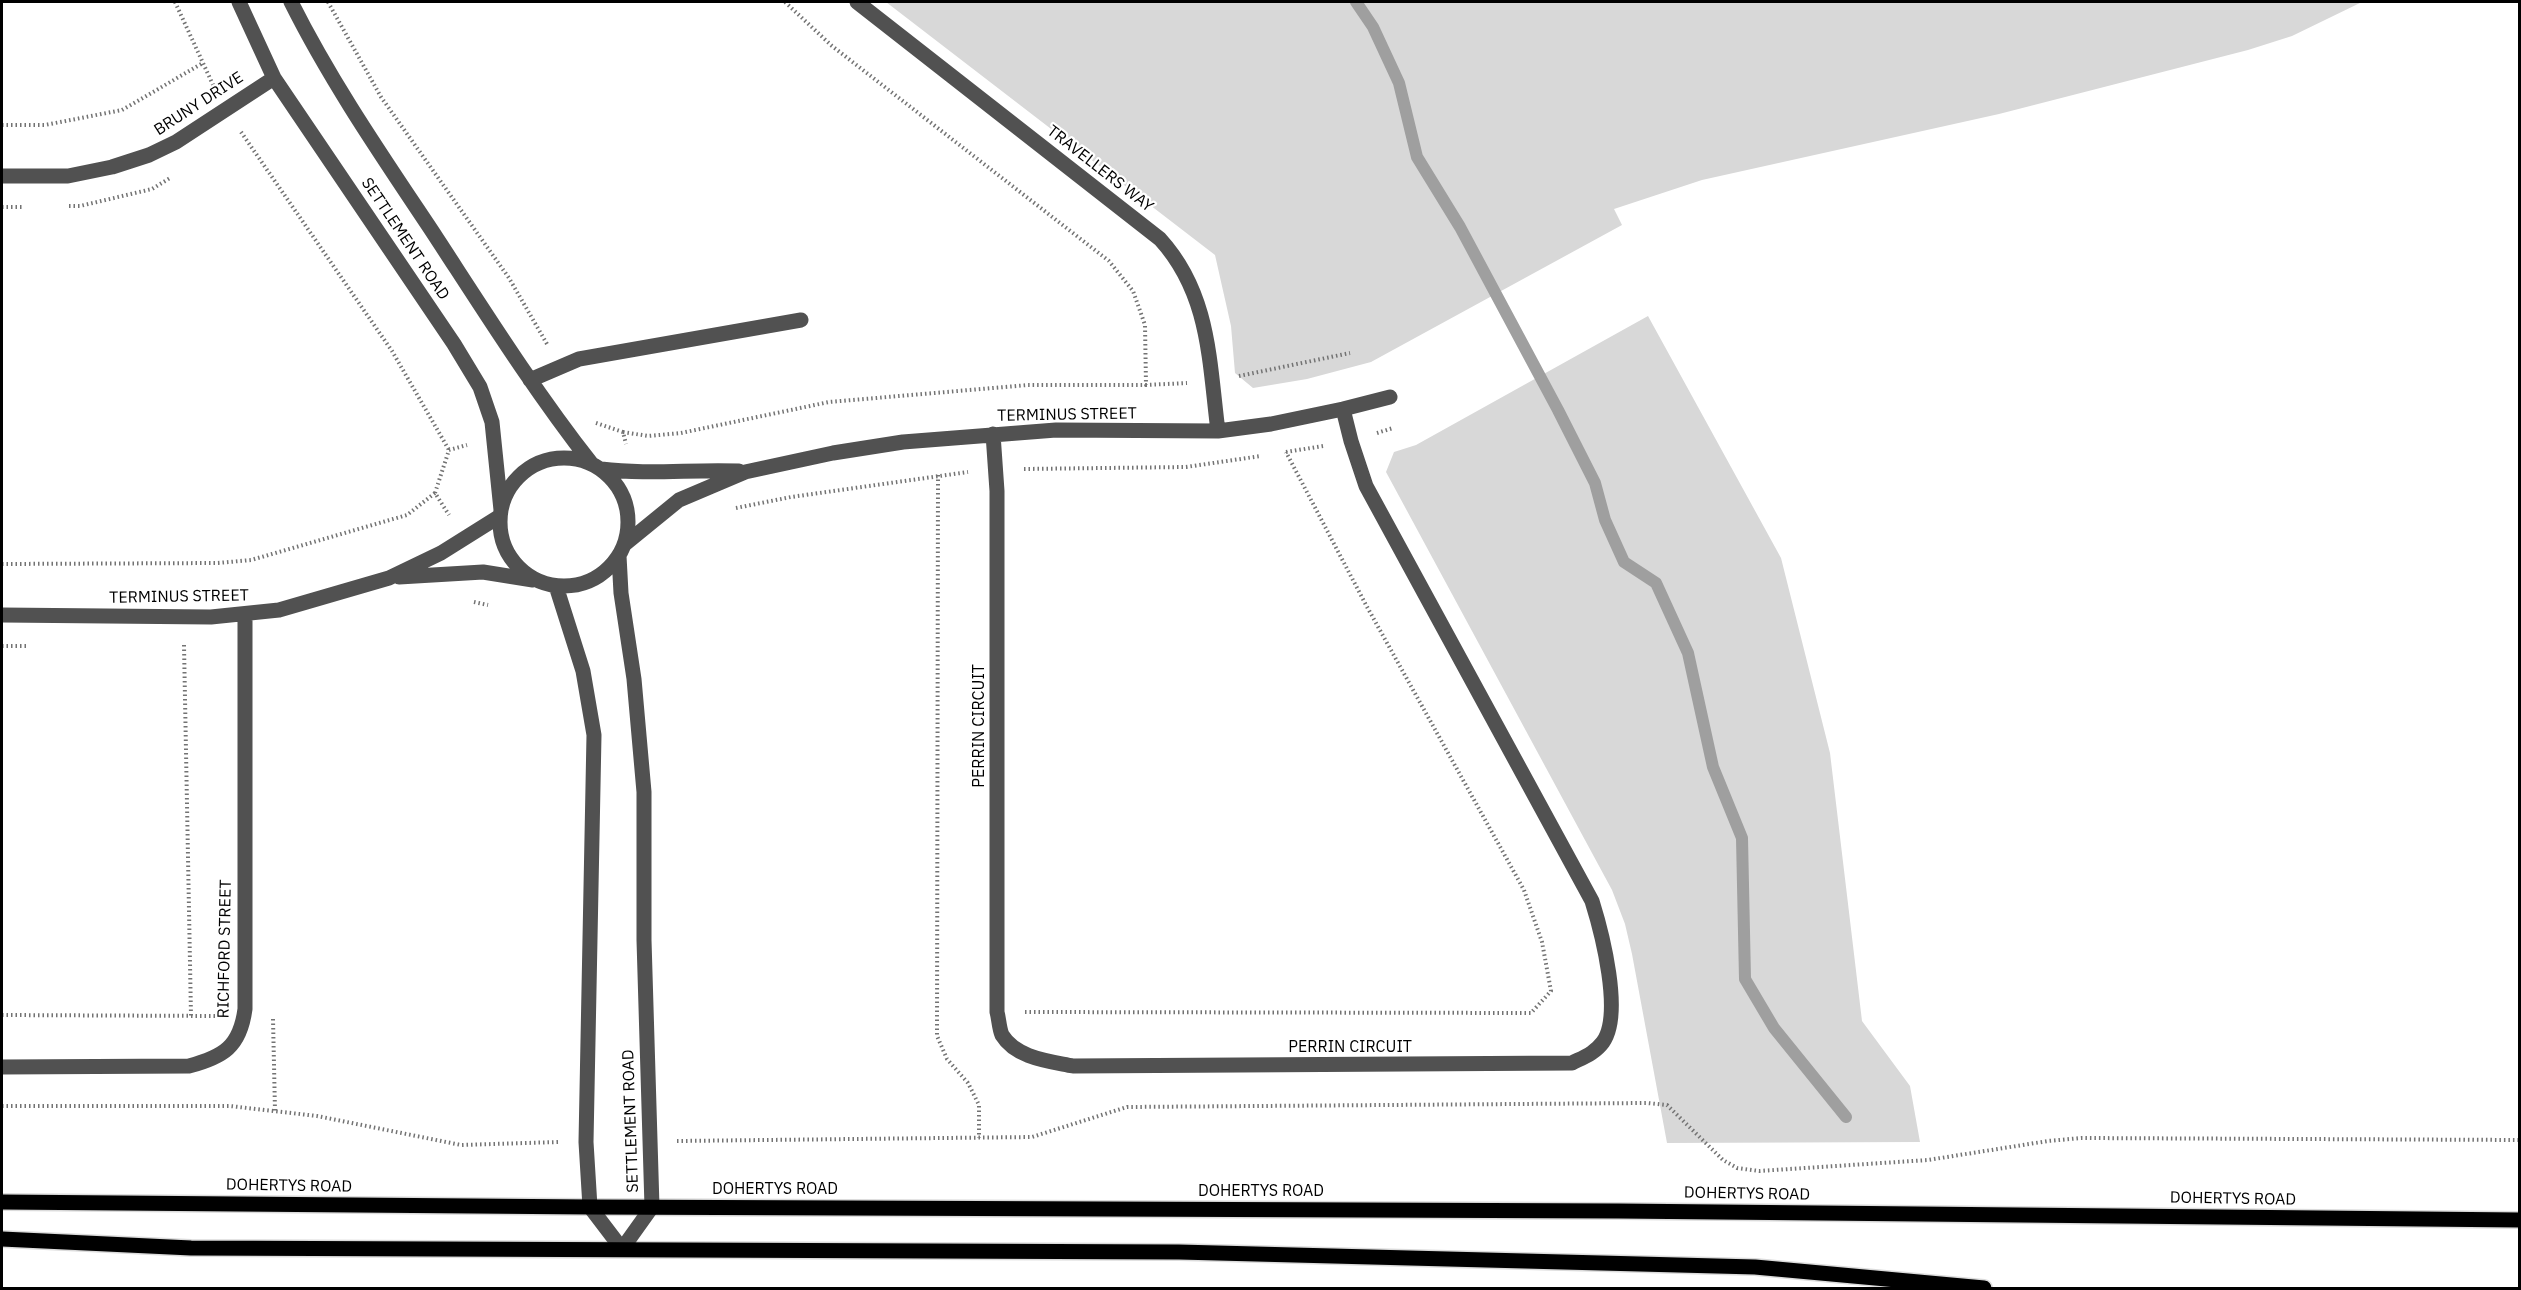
<!DOCTYPE html>
<html>
<head>
<meta charset="utf-8">
<style>
	body { margin:0 }
	#map { position:relative; width:2521px; height:1290px; overflow:hidden; background:#fff; font-family:"IBM Plex Sans",sans-serif }
	canvas { display:block }
	.frame { position:absolute; inset:0; border:3px solid #000; pointer-events:none }
</style>
</head>
<body>
<div id="map">
<canvas width="2521" height="1290"></canvas>
<div class="frame"></div>
</div>
<script>
const c = document.querySelector('canvas').getContext('2d');
c.lineJoin = 'round';
function fillPath(path, color) {
  c.fillStyle = color;
  c.fill(path, 'evenodd');
}
function strokePath(path, color, width, dash) {
  c.strokeStyle = color;
  c.lineWidth = width;
  c.lineCap = dash ? 'butt' : 'round';
  c.setLineDash(dash || []);
  c.stroke(path);
}
function label(font, color, halo, rows, align = 'center') {
  c.font = font + ' "IBM Plex Sans",sans-serif';
  c.lineWidth = 4.5;
  c.setLineDash([]);
  c.textBaseline = 'middle';
  c.strokeStyle = halo;
  c.fillStyle = color;
  for (const [text, x, y, turn = 0] of rows) {
    c.save();
    c.translate(x, y);
    c.rotate((+turn || 0) * Math.PI / 180);
    c.textAlign = isNaN(turn) ? turn : align;
    if (halo) c.strokeText(text, 0, 0);
    c.fillText(text, 0, 0);
    c.restore();
  }
}
fillPath(new Path2D(`
	M886,2H2362L2292,36L2248,50L1999,114L1702,180L1614,209L1622,225L1371,362L1307,379L1253,388L1235,373L1231,326L1215,255Z
	M1648,316L1781,558L1830,753L1862,1021L1910,1086L1920,1142L1667,1143L1632,954L1625,924L1612,890L1386,472L1394,452L1416,445Z`), '#d8d8d8');
strokePath(new Path2D(`
	M1356,2L1373,27L1399,83L1417,157L1460,227L1558,410L1595,483L1605,520L1624,562L1656,583L1688,653L1713,767L1742,838L1745,979L1774,1028L1846,1117`), '#9f9f9f', 12);
const major = new Path2D(`
	M2,1202L590,1207L1619,1211L2520,1220
	M2,1239L191,1248L1179,1252L1755,1267L1984,1288`);
strokePath(major, '#dbdbdb', 18);
strokePath(new Path2D(`
	M175,2L214,87
	M328,2L381,97L509,278L547,344
	M785,2L832,46L1109,261L1133,291L1145,325L1146,385L1187,383
	M2,125H45L122,110L203,63
	M241,132L392,351L449,450
	M69,206H80L152,189L170,178
	M2,207H22
	M1239,376L1350,353
	M596,423L623,432L626,444
	M623,432L648,436L681,433L829,402L1028,385H1146
	M1377,433L1393,428
	M1286,452L1323,446
	M1024,469L1186,467L1261,456
	M938,475L937,1036L947,1059L968,1083L979,1105V1138
	M435,493L449,450L467,445
	M736,508L791,497L968,472
	M2,564L218,563L251,560L407,515L435,493L449,515
	M474,602L488,605
	M184,645L191,1016
	M2,646H26
	M1025,1012L1531,1013L1551,991L1542,942L1524,890L1366,605L1286,452
	M2,1015L217,1016
	M273,1019L275,1111
	M2,1106H230L317,1116L461,1145L558,1142
	M677,1141L1032,1137L1127,1107L1647,1103L1667,1105L1723,1160L1737,1168L1759,1171L1928,1160L2048,1141L2081,1138L2520,1140`), '#737373', 4, [1.5, 3]);
strokePath(new Path2D(`
	M239,2L274,78L454,344L480,387L492,422L501,510
	M291,2C331,82 382,156 432,231C483,309 533,389 591,463
	M857,2L1160,239C1210,294 1209,361 1218,431
	M2,176H68L112,167L149,155L176,142L274,78
	M530,380L579,359L801,320
	M993,434L997,491V1012C999,1019 999,1028 1002,1035C1016,1058 1049,1061 1073,1066L1572,1063C1584,1057 1595,1053 1603,1042C1623,1014 1602,933 1592,901L1366,486L1351,441L1343,409
	M500 522a64 64 0 1 1 128 0a64 64 0 1 1-128 0Z
	M601,469C649,475 691,469 739,471
	M625,544L679,500L745,472L833,453L903,442L1056,430L1218,431L1271,424L1343,409L1390,397
	M399,577L483,572L533,580
	M556,586L583,671L594,735L586,1142L590,1207L622,1249L652,1207L644,940V792L634,679L621,593L619,556
	M2,615L211,617L279,610L389,578L441,553L500,516
	M2,1067L189,1066C223,1057 240,1047 245,1009V615`), '#515151', 15);
strokePath(major, '#000', 15);
label('16px', '#000', '#fff', [
	["BRUNY DRIVE",199,104,-33],
	["TRAVELLERS WAY",1100,169,38],
	["SETTLEMENT ROAD",405,239,56],
	["TERMINUS STREET",1067,415,-1],
	["TERMINUS STREET",179,597,-1],
	["PERRIN CIRCUIT",979,726,-90],
	["RICHFORD STREET",225,949,-89],
	["PERRIN CIRCUIT",1350,1047],
	["SETTLEMENT ROAD",631,1121,-92],
	["DOHERTYS ROAD",289,1186,1],
	["DOHERTYS ROAD",775,1189],
	["DOHERTYS ROAD",1261,1191],
	["DOHERTYS ROAD",1747,1194,1],
	["DOHERTYS ROAD",2233,1199,1]
]);
</script>
</body>
</html>
